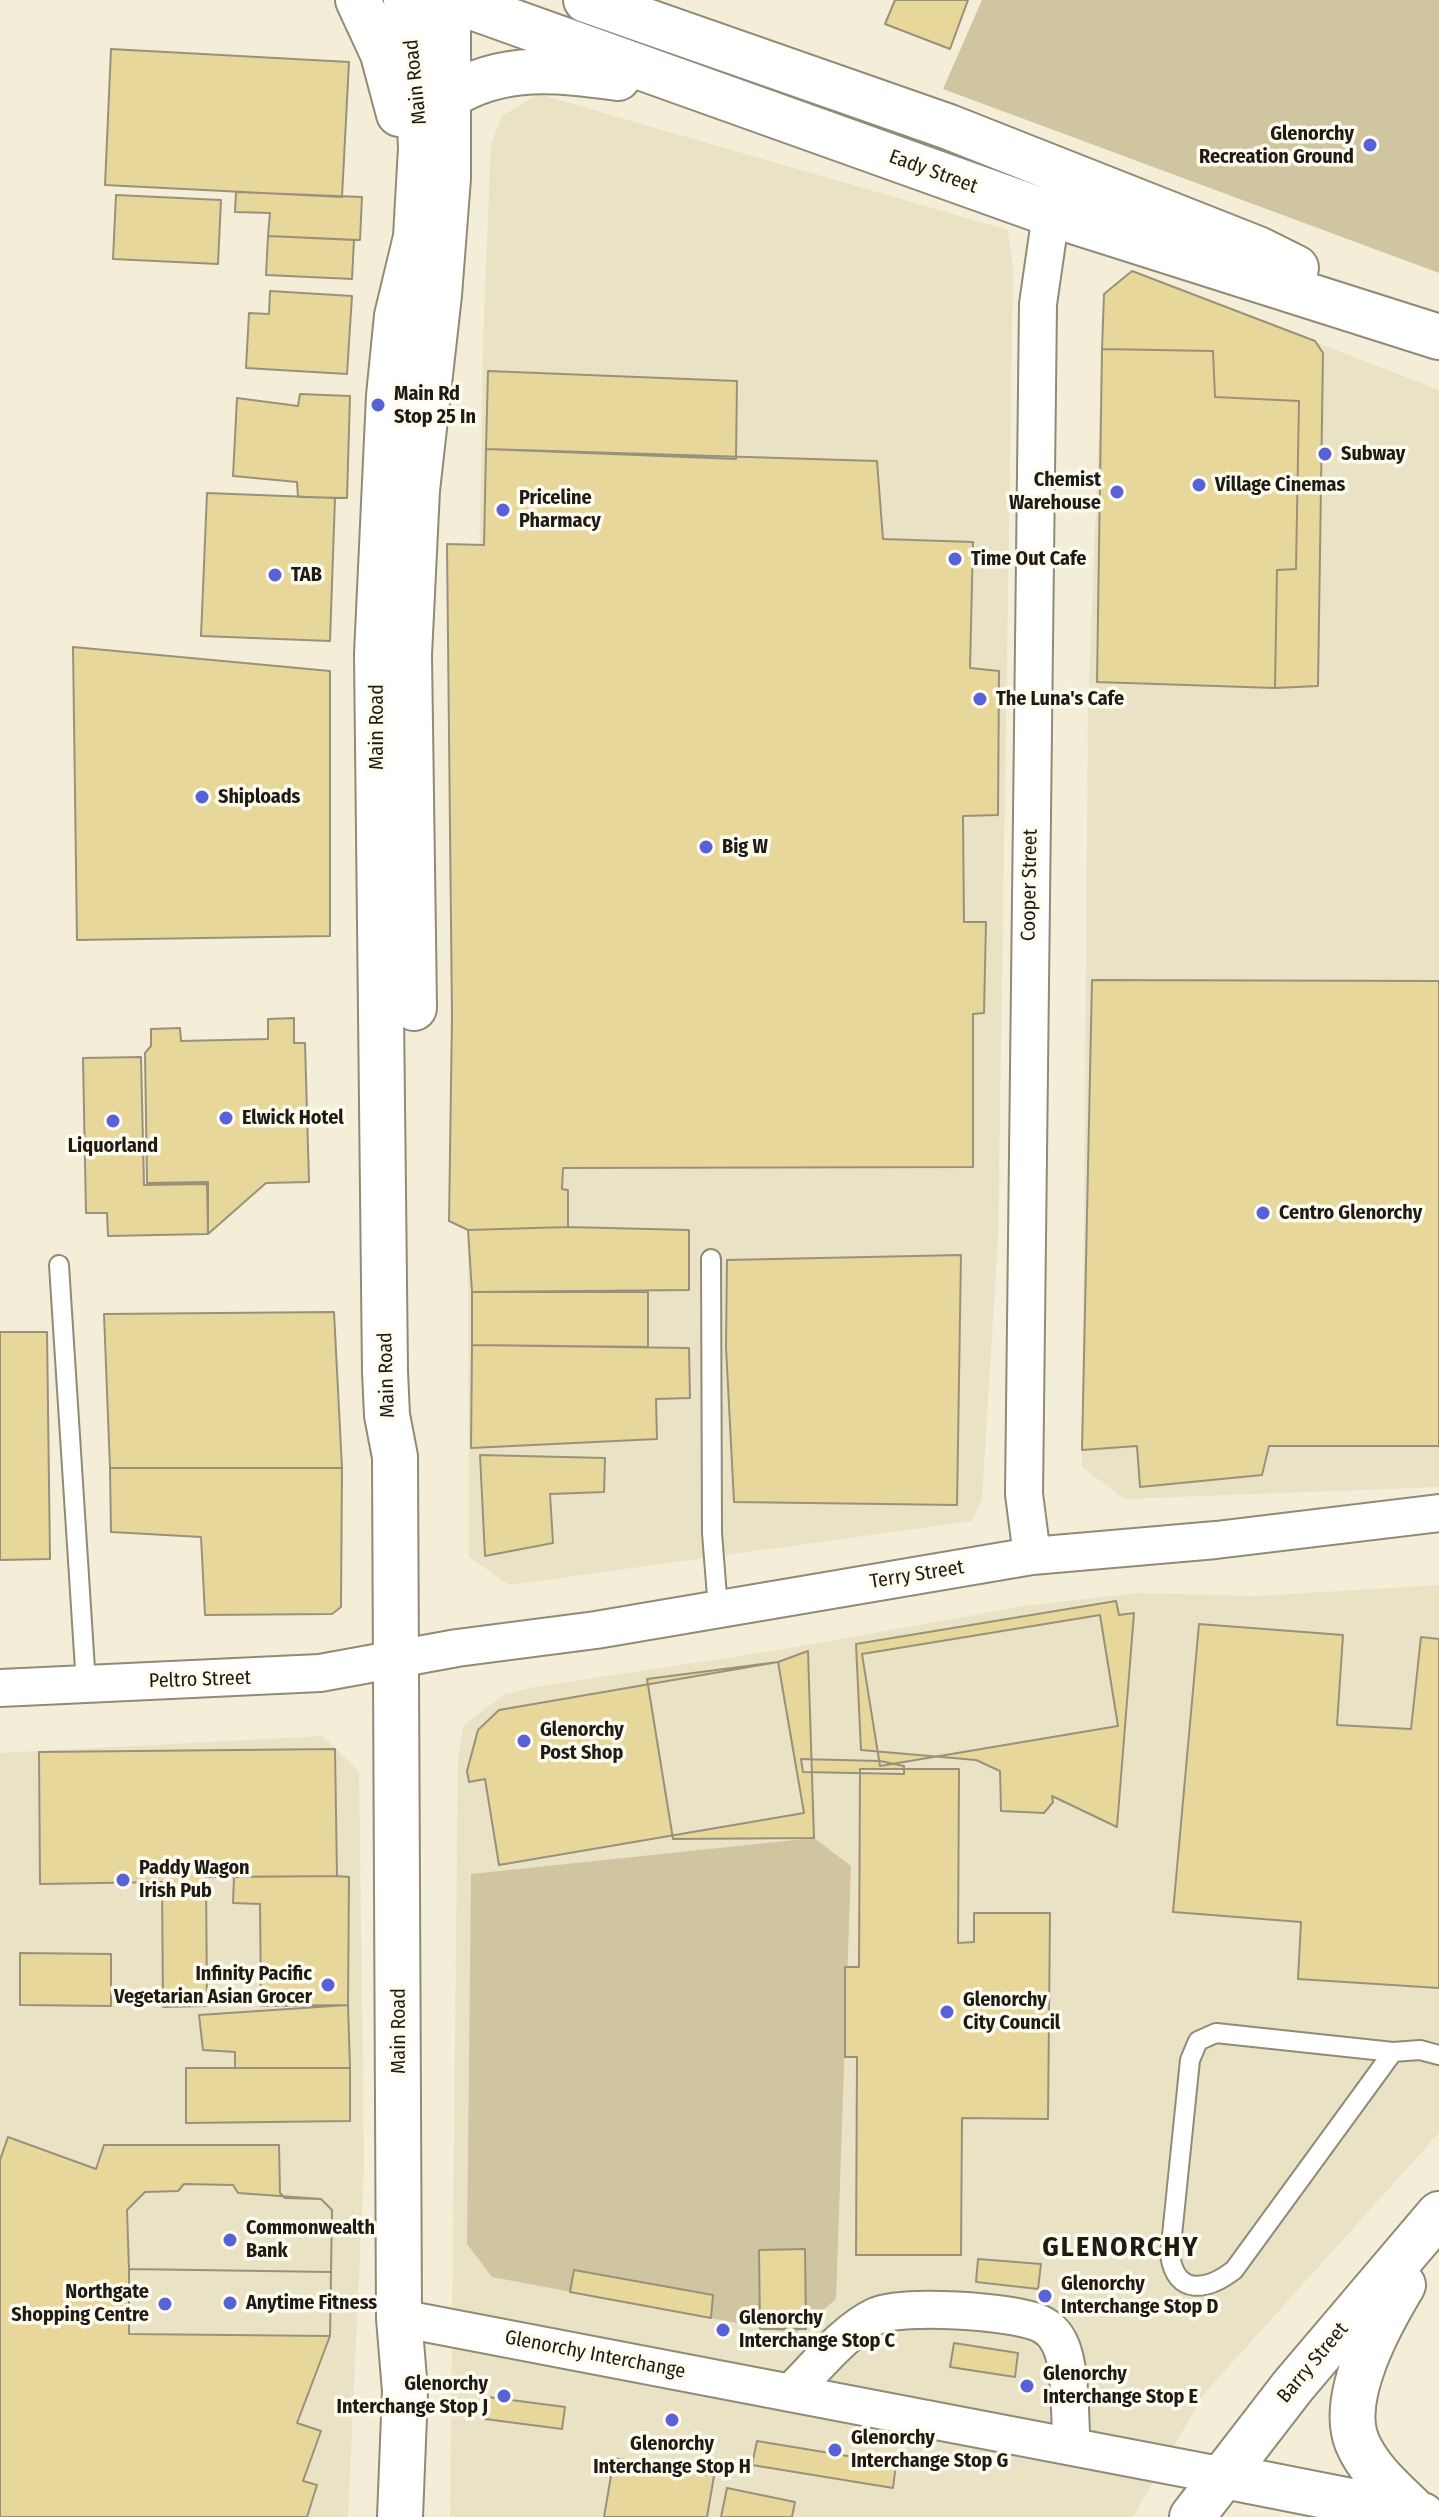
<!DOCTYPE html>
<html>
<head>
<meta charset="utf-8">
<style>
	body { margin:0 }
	canvas { display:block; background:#f4eed8 }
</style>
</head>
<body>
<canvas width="1439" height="2517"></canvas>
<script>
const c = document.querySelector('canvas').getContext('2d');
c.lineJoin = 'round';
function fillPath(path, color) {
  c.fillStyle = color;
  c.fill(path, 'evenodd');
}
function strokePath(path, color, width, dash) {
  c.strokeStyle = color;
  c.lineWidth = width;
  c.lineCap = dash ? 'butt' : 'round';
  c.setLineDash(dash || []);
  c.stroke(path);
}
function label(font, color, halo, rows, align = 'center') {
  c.font = font + ' "Fira Sans Condensed",sans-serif';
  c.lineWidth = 7;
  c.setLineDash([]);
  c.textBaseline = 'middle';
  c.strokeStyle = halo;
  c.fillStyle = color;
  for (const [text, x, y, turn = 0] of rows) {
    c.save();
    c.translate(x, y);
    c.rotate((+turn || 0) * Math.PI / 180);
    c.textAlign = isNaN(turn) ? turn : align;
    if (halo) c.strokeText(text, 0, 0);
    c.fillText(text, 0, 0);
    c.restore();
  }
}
fillPath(new Path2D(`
	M538,94L1008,230L1013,270L998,1237L982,1499L972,1521L509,1585L469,1557L468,1230L483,341L491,144L502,116Z
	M1132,271L1439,390V1487L1124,1499L1082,1467L1088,709L1102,349L1104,294Z
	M1439,1585V2133L1204,2394L1133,2517H450L458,1757L464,1725L503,1695L529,1688L785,1649L1024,1606L1138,1593L1257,1596Z
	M323,1736L359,1771L364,2164L348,2517H0V1753Z`), '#e9e2c4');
fillPath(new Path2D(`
	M982,0H1439V273L943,89Z
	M814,1838L851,1866L836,2299L795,2334L492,2277L467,2244L471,1874Z`), '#cfc6a1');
const building = new Path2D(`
	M895,0H968L950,49L885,24Z
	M111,49L349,62L342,197L105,185Z
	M236,192L362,197L360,240L268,236L270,213L235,212Z
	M116,195L221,200L218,264L113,259Z
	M268,236L354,240L352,279L266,275Z
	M1132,271L1315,341L1323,353L1318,686L1275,688L1277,570L1296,569L1299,401L1215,397L1213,351L1102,349L1104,294Z
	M270,291L352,296L347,374L246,368L249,313L269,314Z
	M1102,349L1213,351L1215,397L1299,401L1296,569L1277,570L1275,688L1097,682Z
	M488,371L737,381L736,459L486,449Z
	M300,394L350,396L347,498L298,497L297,482L233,476L237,398L298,406Z
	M486,449L877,461L883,539L973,542L970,668L999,671L998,815L963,816L964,922H986L984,1013L973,1014V1167L563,1168L562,1189L568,1190V1227L468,1230L449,1221L452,1017L447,544L484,545Z
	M207,493L335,498L330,641L201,636Z
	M73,647L330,671V936L77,940Z
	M1092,980L1439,981V1446H1269L1262,1475L1140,1487L1137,1446L1082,1450Z
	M294,1018V1043H305L309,1182L266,1183L208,1234V1182L147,1183L145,1053L151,1046V1029L180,1028L181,1041L268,1039V1019Z
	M141,1057L144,1185L207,1184L208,1234L108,1236L107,1213H86L83,1058Z
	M568,1227L689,1230V1290L472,1292L468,1230Z
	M961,1255L957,1505L734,1502L726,1347L727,1260Z
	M472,1292H648V1347L472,1345Z
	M334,1312L342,1468H110L104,1314Z
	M0,1332H47L50,1559L0,1560Z
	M472,1345L689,1348L690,1398L656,1399L657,1439L471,1448Z
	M480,1455L605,1458L604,1492L550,1494L553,1543L485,1556Z
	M110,1468H342L341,1607L332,1614L205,1615L201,1537L111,1532Z
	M1116,1601L1119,1615L1134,1613L1117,1827L1052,1796L1053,1802L1044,1813L1001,1811L1000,1771L976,1760L861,1750L856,1644Z
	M1100,1615L1118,1726L880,1766L862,1654Z
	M1199,1624L1343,1635L1337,1725L1411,1729L1421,1637L1439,1639V1988L1298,1979L1301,1922L1173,1912Z
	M808,1651L814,1838L673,1839L647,1679L778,1662Z
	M778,1662L804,1813L499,1865L485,1779L469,1782L467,1771L478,1730L499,1710Z
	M335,1749L337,1876L206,1877L207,2006L163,2007L162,1882L40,1884L39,1752Z
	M801,1759L880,1761L904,1766V1774L803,1772Z
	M860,1769H959L958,1943L974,1942V1913H1050L1048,2119L962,2118L961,2255H856L857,2057H845V1967H859Z
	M337,1876L349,1877L348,2005L261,2006L260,1904L233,1903L234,1877Z
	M20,1953L111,1954V2006L20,2005Z
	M348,2005L350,2068H235V2052L203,2050L199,2015Z
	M186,2068H350V2121L186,2123Z
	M8,2137L96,2169L104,2145H279L280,2193L285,2198L321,2199L332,2210L330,2336L297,2423L321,2431L303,2481L317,2485L307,2517H0V2160Z
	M184,2184L233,2185L238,2193L321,2199L332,2210L331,2272L129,2269L127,2210L145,2192L178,2191Z
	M805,2249L806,2329H760L759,2250Z
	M978,2259L1041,2264L1038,2289L976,2282Z
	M129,2269L331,2272L330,2336L129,2334Z
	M574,2270L713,2295L711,2318L570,2292Z
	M954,2343L1018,2353L1015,2377L950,2367Z
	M488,2397L565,2407L562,2429L485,2419Z
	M757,2441L896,2464L893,2488L752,2465Z
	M614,2458L714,2476L707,2517H604Z
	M727,2488L795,2502L792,2517H721Z`);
fillPath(building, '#e7d79a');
strokePath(building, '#98927d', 2);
const lane = new Path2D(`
	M711,1259L712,1533L718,1609
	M59,1265L86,1685
	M1393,2052L1234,2270C1208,2290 1176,2297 1170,2255L1190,2060L1198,2041L1216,2033L1393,2052L1420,2050L1439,2055`);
const street = new Path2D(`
	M1032,1556L1024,1494L1038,304L1051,214
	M0,1688L320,1673L457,1648L596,1630L1032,1556L1216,1540L1439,1513
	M399,2318L1224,2476
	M790,2393C816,2368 844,2331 876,2316C903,2304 1011,2311 1039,2323C1048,2327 1056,2335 1060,2344C1072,2369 1069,2419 1072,2447`);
const secondary = new Path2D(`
	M358,0L383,54L399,114
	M452,0L1051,214L1439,337
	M586,0L949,127L1258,249L1296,268
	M450,96C503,63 559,70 618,78
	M414,1008L409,655L417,490L439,295L448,178V0
	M1403,2285C1380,2323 1339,2397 1357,2442C1369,2471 1394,2491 1416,2513
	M1224,2476L1422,2515
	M400,2517L405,2391L399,2318L395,1457L387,1415L385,1372L377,654L389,396L397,316L416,237L421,148L418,85L406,0
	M1192,2517L1293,2386L1439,2214`);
strokePath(lane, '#908b76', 22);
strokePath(street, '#908b76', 40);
strokePath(secondary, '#908b76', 48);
strokePath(lane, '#fff', 18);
strokePath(street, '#fff', 36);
strokePath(secondary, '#fff', 44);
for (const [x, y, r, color] of [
	[1370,145,8,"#5762d9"],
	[378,405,8,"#5762d9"],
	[1325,454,8,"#5762d9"],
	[1199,485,8,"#5762d9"],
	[1117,492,8,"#5762d9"],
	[503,510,8,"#5762d9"],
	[955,559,8,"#5762d9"],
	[275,575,8,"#5762d9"],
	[980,699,8,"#5762d9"],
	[202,797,8,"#5762d9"],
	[706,847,8,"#5762d9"],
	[226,1118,8,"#5762d9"],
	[113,1121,8,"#5762d9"],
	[1263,1213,8,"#5762d9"],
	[524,1741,8,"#5762d9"],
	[123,1880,8,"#5762d9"],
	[328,1985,8,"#5762d9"],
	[947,2012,8,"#5762d9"],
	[230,2240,8,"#5762d9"],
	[1045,2296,8,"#5762d9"],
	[230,2303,8,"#5762d9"],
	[165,2304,8,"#5762d9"],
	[723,2330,8,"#5762d9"],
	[1027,2386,8,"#5762d9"],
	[504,2396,8,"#5762d9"],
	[672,2420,8,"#5762d9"],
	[835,2450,8,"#5762d9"]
]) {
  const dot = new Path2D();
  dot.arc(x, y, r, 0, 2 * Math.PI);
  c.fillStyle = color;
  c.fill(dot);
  strokePath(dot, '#fffbee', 3);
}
label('20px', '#1d1b13', '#fffbee', [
	["Main Road",416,82,-96],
	["Eady Street",933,172,20],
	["Main Road",377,727,-90],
	["Cooper Street",1030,885,-89],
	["Main Road",387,1375,-92],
	["Terry Street",917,1575,-9],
	["Peltro Street",200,1680,-2],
	["Main Road",399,2031,-90],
	["Glenorchy Interchange",595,2355,11],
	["Barry Street",1313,2363,-50]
]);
label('bold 20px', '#1d1b13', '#fffbee', [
	["Glenorchy",1354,134,"right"],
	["Recreation Ground",1354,157,"right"],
	["Main Rd",394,394],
	["Stop 25 In",394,417],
	["Subway",1341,454],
	["Chemist",1101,480,"right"],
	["Warehouse",1101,503,"right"],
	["Village Cinemas",1215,485],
	["Priceline",519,498],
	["Pharmacy",519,521],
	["Time Out Cafe",971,559],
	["TAB",291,575],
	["The Luna's Cafe",996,699],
	["Shiploads",218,797],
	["Big W",722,847],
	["Elwick Hotel",242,1118],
	["Liquorland",113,1146,"center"],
	["Centro Glenorchy",1279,1213],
	["Glenorchy",540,1730],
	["Post Shop",540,1753],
	["Paddy Wagon",139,1868],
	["Irish Pub",139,1891],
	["Infinity Pacific",312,1974,"right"],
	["Vegetarian Asian Grocer",312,1997,"right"],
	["Glenorchy",963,2000],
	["City Council",963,2023],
	["Commonwealth",246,2228],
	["Bank",246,2251],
	["Glenorchy",1061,2284],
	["Interchange Stop D",1061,2307],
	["Northgate",149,2292,"right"],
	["Shopping Centre",149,2315,"right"],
	["Anytime Fitness",246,2303],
	["Glenorchy",739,2318],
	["Interchange Stop C",739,2341],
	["Glenorchy",1043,2374],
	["Interchange Stop E",1043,2397],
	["Glenorchy",488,2384,"right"],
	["Interchange Stop J",488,2407,"right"],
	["Glenorchy",851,2438],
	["Interchange Stop G",851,2461],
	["Glenorchy",672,2444,"center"],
	["Interchange Stop H",672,2467,"center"]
], 'left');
c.letterSpacing = '2px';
label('bold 28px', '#1d1b13', '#fffbee', [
	["GLENORCHY",1121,2248]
]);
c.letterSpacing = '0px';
</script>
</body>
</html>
